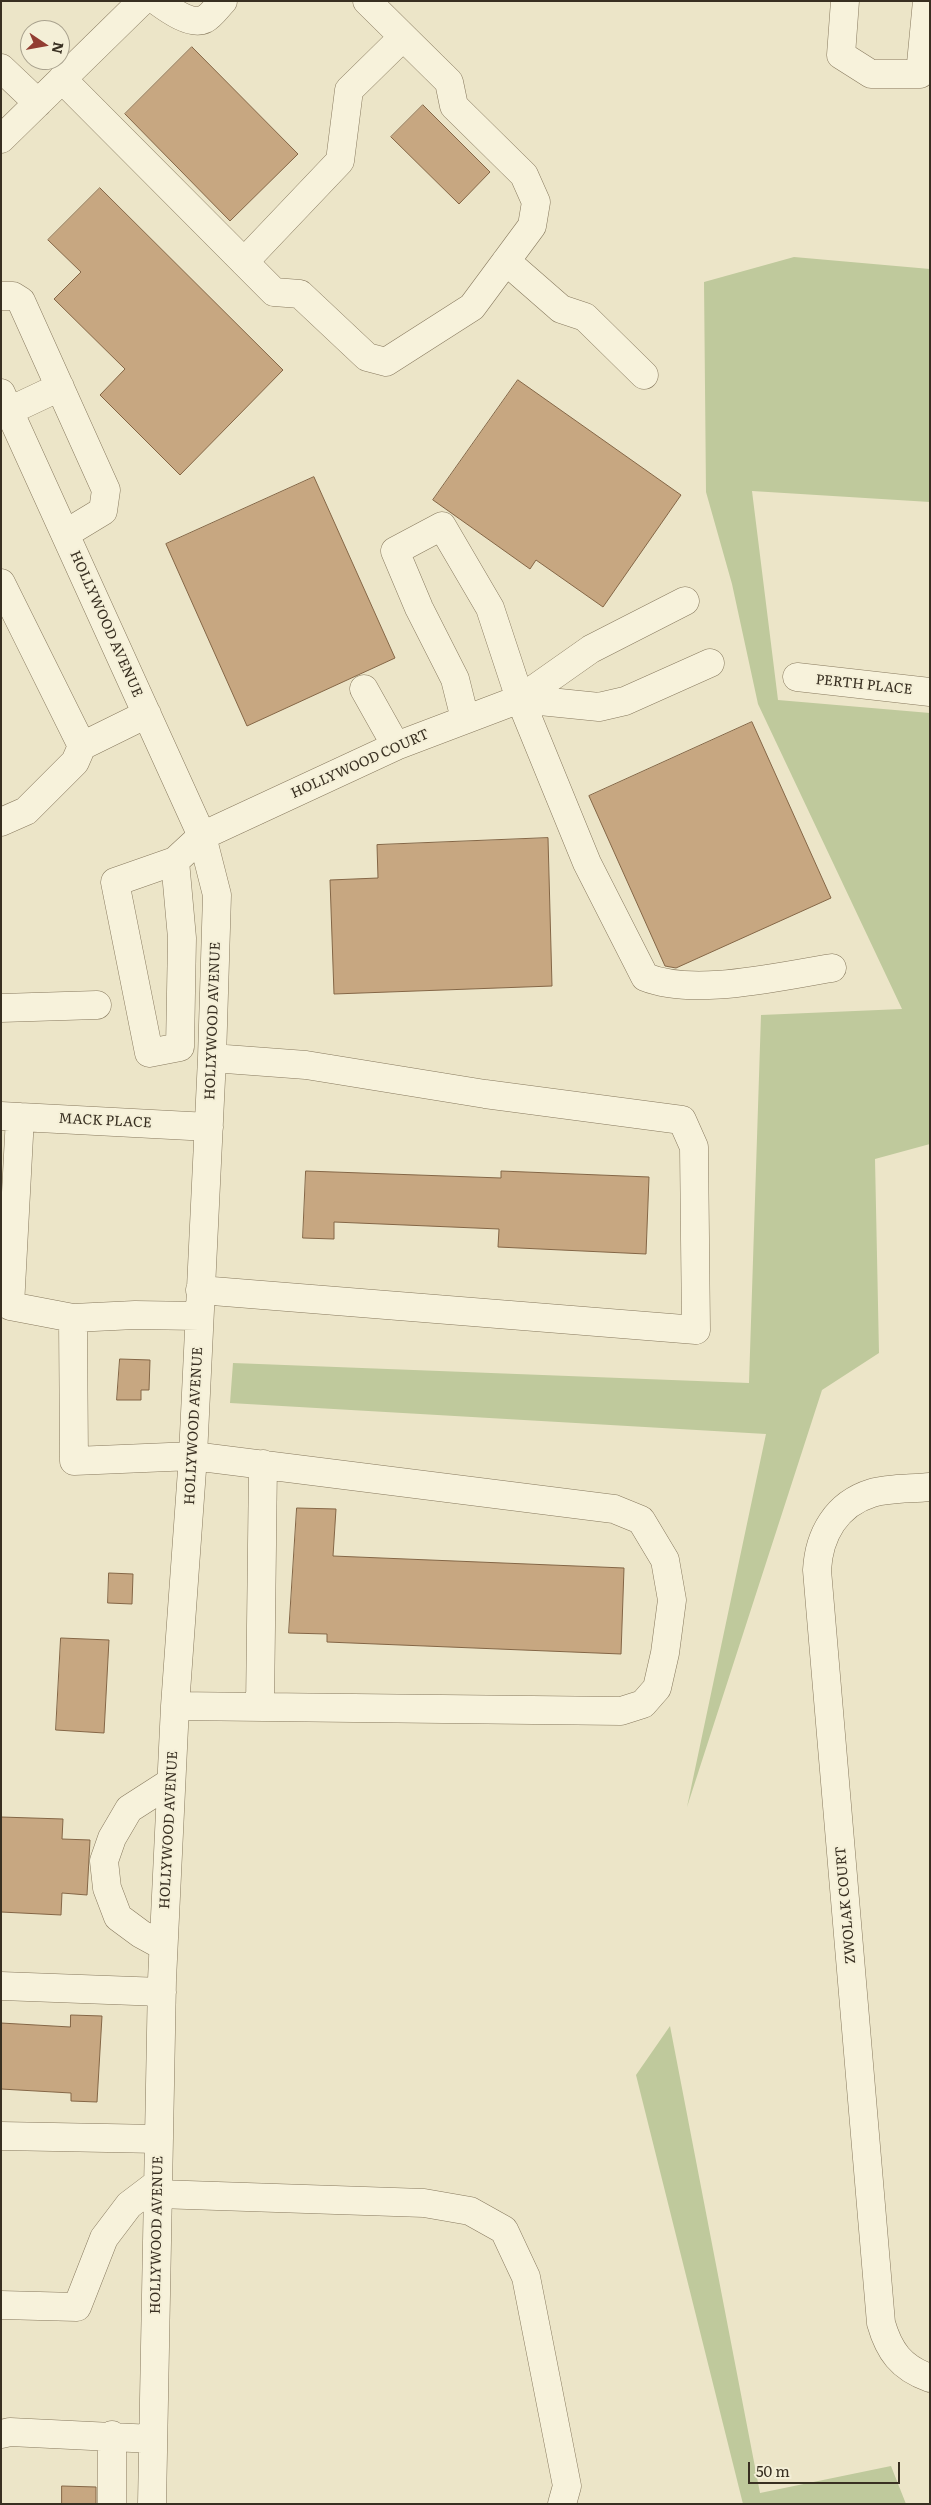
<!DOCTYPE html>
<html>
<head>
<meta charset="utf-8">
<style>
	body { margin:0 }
	#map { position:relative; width:931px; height:2505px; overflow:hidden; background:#ece5c8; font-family:Literata,serif }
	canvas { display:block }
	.frame { position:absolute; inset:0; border:2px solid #382f21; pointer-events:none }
	.north { position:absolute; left:20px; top:20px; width:50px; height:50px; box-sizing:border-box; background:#f4efd7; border:1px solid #a9a28e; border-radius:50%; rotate:102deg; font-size:14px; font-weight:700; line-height:20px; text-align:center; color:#382f21 }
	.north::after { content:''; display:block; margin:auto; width:18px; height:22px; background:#923d32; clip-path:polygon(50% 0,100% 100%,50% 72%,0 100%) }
	.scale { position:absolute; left:748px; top:2462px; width:152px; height:22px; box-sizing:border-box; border:2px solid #382f21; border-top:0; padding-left:6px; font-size:15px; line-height:18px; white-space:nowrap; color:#382f21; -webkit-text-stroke:4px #f4efd7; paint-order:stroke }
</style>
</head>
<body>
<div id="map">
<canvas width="931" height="2505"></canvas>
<div class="frame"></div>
<div class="north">N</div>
<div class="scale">50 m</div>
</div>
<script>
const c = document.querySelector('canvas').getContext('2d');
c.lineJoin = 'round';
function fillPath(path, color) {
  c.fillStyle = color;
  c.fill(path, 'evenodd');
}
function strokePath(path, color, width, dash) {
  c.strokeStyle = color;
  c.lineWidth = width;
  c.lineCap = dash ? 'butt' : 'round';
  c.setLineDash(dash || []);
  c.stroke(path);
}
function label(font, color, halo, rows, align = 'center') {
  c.font = font + ' Literata,serif';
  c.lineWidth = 4;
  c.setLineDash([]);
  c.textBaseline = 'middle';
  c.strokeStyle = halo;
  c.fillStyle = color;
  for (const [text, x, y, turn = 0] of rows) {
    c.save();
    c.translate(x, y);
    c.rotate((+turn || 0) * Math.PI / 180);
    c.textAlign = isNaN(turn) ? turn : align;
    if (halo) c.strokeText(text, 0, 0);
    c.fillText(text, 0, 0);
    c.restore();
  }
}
fillPath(new Path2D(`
	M794,257L930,269V502L752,491L778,700L930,713V1144L875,1159L879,1353L822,1390L687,1807L766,1434L230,1403L233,1363L749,1383L761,1015L902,1009L758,704L732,584L706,492L704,282Z
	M670,2026L760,2493L891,2466L906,2504H743L636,2075Z`), '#bfc99c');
const building = new Path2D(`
	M192,47L298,154L230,221L125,114Z
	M423,105L490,172L459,204L391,137Z
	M100,188L283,370L180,475L100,395L125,369L54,299L81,272L48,240Z
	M518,380L681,495L603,607L536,560L530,569L433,500Z
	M314,477L395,658L247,726L166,544Z
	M752,722L831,898L676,968L665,966L589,796Z
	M548,838L552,986L334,994L330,880L378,878L377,845Z
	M306,1171L501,1178V1171L649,1177L646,1254L498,1247L499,1229L334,1222V1239L303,1238Z
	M120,1359L150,1360L149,1390H141V1400H117Z
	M297,1508L336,1509L333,1556L624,1568L621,1654L327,1642V1634L289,1633Z
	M109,1573L133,1574L132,1604L108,1603Z
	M61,1638L109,1640L104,1733L56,1730Z
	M1,1817L63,1819L62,1839L90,1840L87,1895L62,1893L61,1915L1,1912Z
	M71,2015L102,2016L97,2102L71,2101V2093L1,2089V2023L70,2027Z
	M62,2486L96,2487V2504H62Z`);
fillPath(building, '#c7a781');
strokePath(building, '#846646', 1);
const minor = new Path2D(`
	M157,1C168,9 191,26 205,19C212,15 218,6 223,1
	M845,1L841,55L871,74H920L927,1
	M1,68L38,103
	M62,79L274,292L300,294L367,357L386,362L472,307L532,226L536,202L524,175L454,106L449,82L367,1
	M1,139L142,1
	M506,261L561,309L585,317L644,375
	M244,262L340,161L349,90L403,37
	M1,296H13L21,301L106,490L103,511L65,534
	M1,393L202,836L217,895L212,1058L193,1456L175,1706L162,1980L152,2504
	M9,411L60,387
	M1,583L82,746
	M797,677L930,692
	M364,689L396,746
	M520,699L599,707L625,701L710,663
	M465,719L455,679L419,608L395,551L442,526L490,608L520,699L587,863L645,977C695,997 779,976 832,968
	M1,822L26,811L75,762L82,746L147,714
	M175,861L182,938L180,1047L149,1053L115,882L175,861L202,836L396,746L520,699L591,649L685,601
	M1,1008L97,1005
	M1,1116L209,1127
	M20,1117L10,1306L73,1318L135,1315L199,1316
	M200,1290L696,1330L694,1147L682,1120L485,1094L306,1065L212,1058
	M73,1318L74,1461L193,1456L614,1509L641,1520L665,1560L672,1600L665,1653L657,1688L643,1704L621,1711L175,1706
	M930,1487C911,1489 889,1488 872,1493C836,1504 819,1535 817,1570L881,2323C889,2351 901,2368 930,2378
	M260,1707L263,1464
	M163,1946L141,1934L118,1917L107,1888L104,1861L112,1838L129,1809L171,1782
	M1,1986L162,1992
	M1,2136L159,2139
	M158,2194L424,2203L470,2211L504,2230L526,2277L567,2486L562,2504
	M1,2305L77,2307L104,2238L129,2205L158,2183
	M1,2434L10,2432L153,2439
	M112,2435V2504`);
strokePath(minor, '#87795e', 29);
strokePath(minor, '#f7f2db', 28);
label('14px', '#382f21', '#f4efd7', [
	["HOLLYWOOD AVENUE",106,624,66],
	["PERTH PLACE",864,685,6],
	["HOLLYWOOD COURT",360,764,-24],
	["HOLLYWOOD AVENUE",213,1021,-88],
	["MACK PLACE",105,1121,3],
	["HOLLYWOOD AVENUE",194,1426,-87],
	["HOLLYWOOD AVENUE",169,1830,-87],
	["ZWOLAK COURT",846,1905,-95],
	["HOLLYWOOD AVENUE",157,2235,-89]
]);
</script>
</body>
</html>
